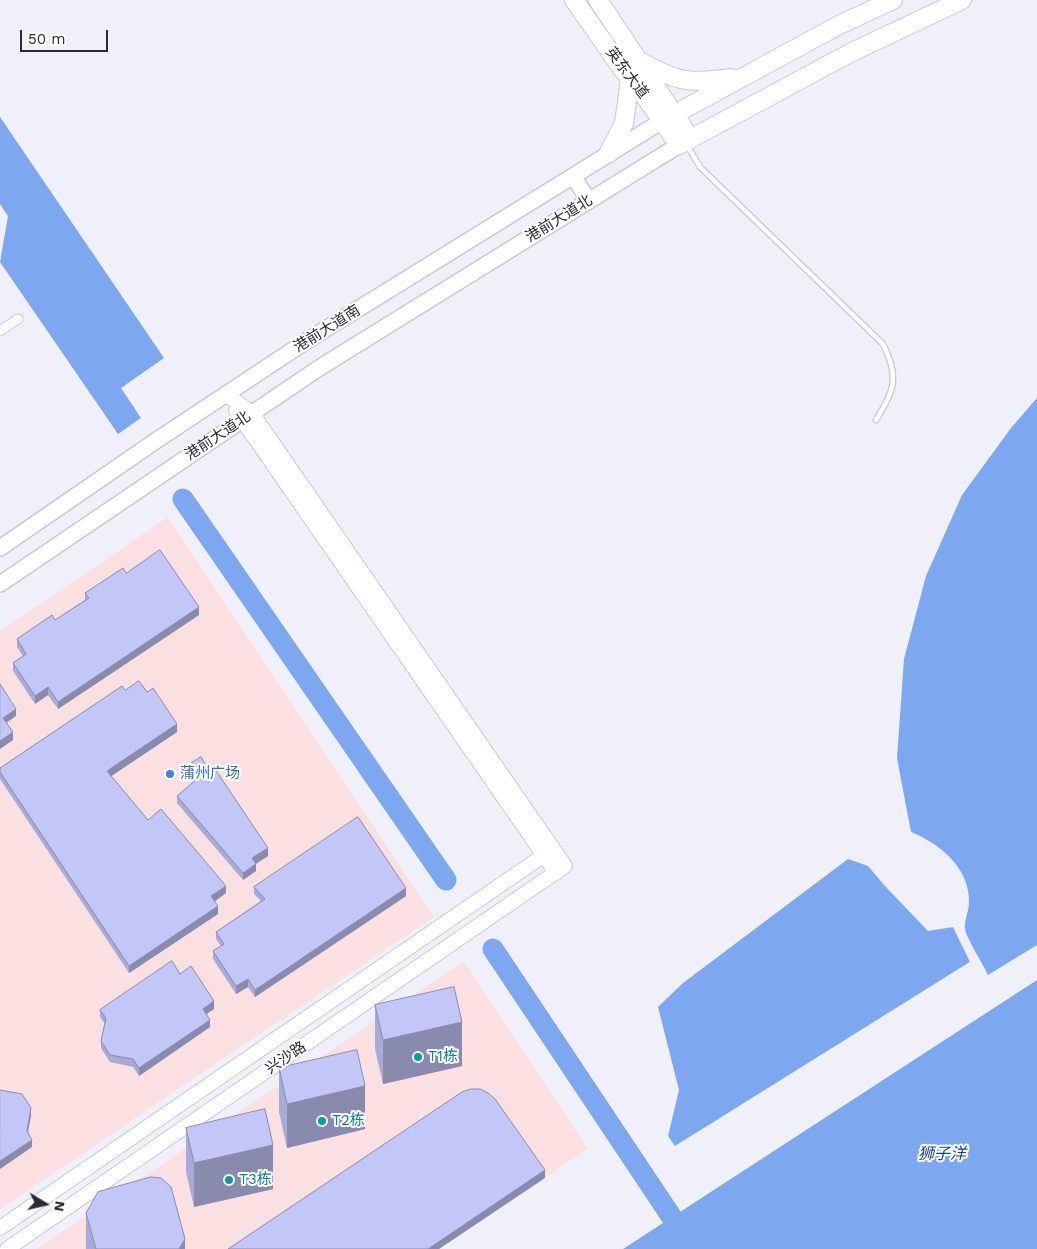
<!DOCTYPE html>
<html>
<head>
<meta charset="utf-8">
<style>
	body { margin:0 }
	#map { position:relative; width:1037px; height:1249px; overflow:hidden; background:#eff0fa; font-family:"Work Sans",sans-serif }
	canvas { display:block }
	.north { position:absolute; left:20px; top:1179px; width:50px; height:50px; -webkit-text-stroke:4px #fff; paint-order:stroke; rotate:99deg; font-size:14px; font-weight:700; line-height:20px; text-align:center; color:#2c2c30 }
	.north::after { content:''; display:block; margin:auto; width:18px; height:22px; background:#2c2c30; clip-path:polygon(50% 0,100% 100%,50% 72%,0 100%) }
	.scale { position:absolute; left:20px; top:30px; width:88px; height:22px; box-sizing:border-box; border:2px solid #2c2c30; border-top:0; padding-left:6px; font-size:15px; line-height:18px; white-space:nowrap; color:#2c2c30; -webkit-text-stroke:4px #fff; paint-order:stroke }
</style>
</head>
<body>
<div id="map">
<canvas width="1037" height="1249"></canvas>
<div class="north">N</div>
<div class="scale">50 m</div>
</div>
<script>
const c = document.querySelector('canvas').getContext('2d');
c.lineJoin = 'round';
function fillPath(path, color) {
  c.fillStyle = color;
  c.fill(path, 'evenodd');
}
function strokePath(path, color, width, dash) {
  c.strokeStyle = color;
  c.lineWidth = width;
  c.lineCap = dash ? 'butt' : 'round';
  c.setLineDash(dash || []);
  c.stroke(path);
}
function label(font, color, halo, rows, align = 'center') {
  c.font = font + ' "Work Sans","Noto Sans SC",sans-serif';
  c.lineWidth = 4;
  c.setLineDash([]);
  c.textBaseline = 'middle';
  c.strokeStyle = halo;
  c.fillStyle = color;
  for (const [text, x, y, turn = 0] of rows) {
    c.save();
    c.translate(x, y);
    c.rotate((+turn || 0) * Math.PI / 180);
    c.textAlign = isNaN(turn) ? turn : align;
    if (halo) c.strokeText(text, 0, 0);
    c.fillText(text, 0, 0);
    c.restore();
  }
}
fillPath(new Path2D(`
	M168,517L434,917L0,1209V631Z
	M464,961L588,1149L439,1249H36Z`), '#fbe0e1');
fillPath(new Path2D(`
	M0,117L164,358L121,388L141,418L118,434L0,262L8,216L0,204Z
	M1037,398V945L988,975C984,966 966,937 965,929C964,921 969,911 969,902C970,868 939,843 911,832L897,758L904,659L926,576L962,495L1011,428Z
	M848,859L868,866L884,885L928,931L953,927L970,962L675,1146L668,1136L679,1090L658,1007L683,983Z
	M1037,980V1249H623Z`), '#7da8ef');
fillPath(new Path2D(`
	M970,962L971,964L676,1148H673Z
	M1036,978L1037,979L793,1136Z`), '#eff0fa');
strokePath(new Path2D(`
	M183,499L446,880
	M493,949L693,1249`), '#7da8ef', 21);
const lane = new Path2D(`
	M687,145L700,167L883,344C900,378 894,390 876,420`);
const street = new Path2D(`
	M0,331L18,319`);
const secondary = new Path2D(`
	M236,411L556,873
	M0,1228L553,849
	M7,1249L565,866L252,413L227,395`);
const primary = new Path2D(`
	M573,176L589,201
	M0,548L157,440L308,340L662,121
	M0,584L319,368L679,145`);
const highway = new Path2D(`
	M574,0L630,80L646,98L679,145L852,52L962,0
	M598,0L690,138
	M642,62C676,82 692,84 731,78
	M662,121L839,25L893,0
	M608,154L624,123L630,80`);
strokePath(lane, '#c8c9d2', 7);
strokePath(street, '#c8c9d2', 11);
strokePath(secondary, '#c8c9d2', 16);
strokePath(primary, '#c8c9d2', 18);
strokePath(highway, '#c8c9d2', 20);
strokePath(lane, '#fff', 4.5);
strokePath(street, '#fff', 9);
strokePath(secondary, '#fff', 14);
strokePath(primary, '#fff', 15);
strokePath(highway, '#fff', 18);
fillPath(new Path2D(`
	M126,573L199,615L58,709L48,695L35,704L13,671V663L23,656L17,647V639L55,620L85,600V593Z
	M125,690L147,692L177,732L111,776L148,820L226,893L215,901L218,914L129,973L0,779V768Z
	M189,765L268,856L256,864V871L243,880L177,803V796L195,781L189,773Z
	M254,887L406,896L255,997L248,987L236,994L213,959V951L221,946L216,939V932L261,901L254,894Z
	M180,974L214,1009L207,1014L210,1027L139,1076L133,1067L110,1062L101,1048V1041L105,1024L100,1017V1010Z
	M375,1005L462,1066L383,1084L375,1049Z
	M279,1068L365,1129L287,1148L279,1112Z
	M186,1128L273,1189L194,1207L186,1172Z
	M86,1213L185,1249H86Z`), '#a7abd5');
fillPath(new Path2D(`
	M199,607V615L58,709V702Z
	M48,687V695L35,704V696Z
	M16,709V716L3,725V718Z
	M177,724V732L107,779V771Z
	M13,732V740L0,749V741Z
	M268,848V856L252,866V858Z
	M256,864V871L243,880V873Z
	M226,886V893L211,904V896Z
	M406,888V896L255,997V990Z
	M218,906V914L129,973V966Z
	M248,979V987L236,994V986Z
	M214,1001V1009L203,1016V1009Z
	M210,1020V1027L139,1076V1068Z
	M462,1022V1066L383,1084V1040Z
	M365,1086V1129L287,1148V1104Z
	M31,1108V1116L27,1138V1131Z
	M32,1140V1147L0,1169V1161Z
	M273,1145V1189L194,1207V1163Z
	M545,1170V1178L439,1249H428Z
	M185,1239V1249H179Z`), '#888bae');
const building = new Path2D(`
	M160,550L199,607L58,702L48,687L35,696L13,663L26,654L17,639L52,615L55,620L89,598L85,593L123,568L126,573Z
	M139,681L147,692L153,688L177,724L107,771L148,820L161,809L226,886L211,896L218,906L129,966L0,772V768L122,686L125,690Z
	M0,684L16,709L3,718L13,732L0,741Z
	M201,757L208,769L213,766L268,848L252,858L256,864L243,873L177,796L198,778L189,765Z
	M358,817L406,888L255,990L248,979L236,986L213,951L224,944L216,932L265,899L254,887Z
	M172,961L180,974L191,966L214,1001L203,1009L210,1020L139,1068L133,1059L110,1055L101,1041L106,1018L100,1010Z
	M454,987L462,1022L383,1040L375,1005Z
	M357,1050L365,1086L287,1104L279,1068Z
	M471,1089H480L488,1093L495,1099L545,1170L428,1249H228L462,1092Z
	M0,1090L22,1094L31,1108L27,1131L32,1140L0,1161Z
	M265,1109L273,1145L194,1163L186,1128Z
	M151,1177L161,1178L171,1187L185,1239L179,1249H96L86,1213L98,1192Z`);
fillPath(building, '#c2c7f8');
strokePath(building, '#888bae', 1);
for (const [x, y, r, color] of [
	[170,774,5,"#3f7fe0"],
	[418,1057,5,"#0f9aa8"],
	[322,1121,5,"#0f9aa8"],
	[229,1180,5,"#0f9aa8"]
]) {
  const dot = new Path2D();
  dot.arc(x, y, r, 0, 2 * Math.PI);
  c.fillStyle = color;
  c.fill(dot);
  strokePath(dot, '#fff', 2);
}
label('15px', '#2c2c30', '#fff', [
	["英东大道",627,73,53],
	["港前大道北",559,219,-32],
	["港前大道南",327,329,-32],
	["港前大道北",218,436,-34],
	["兴沙路",286,1058,-34]
]);
label('15px', '#366cbe', '#fff', [
	["蒲州广场",180,774]
], 'left');
label('15px', '#0d838f', '#fff', [
	["T1栋",428,1057],
	["T2栋",332,1121],
	["T3栋",239,1180]
], 'left');
label('italic 16px', '#104394', '#fff', [
	["狮子洋",942,1154]
]);
</script>
</body>
</html>
